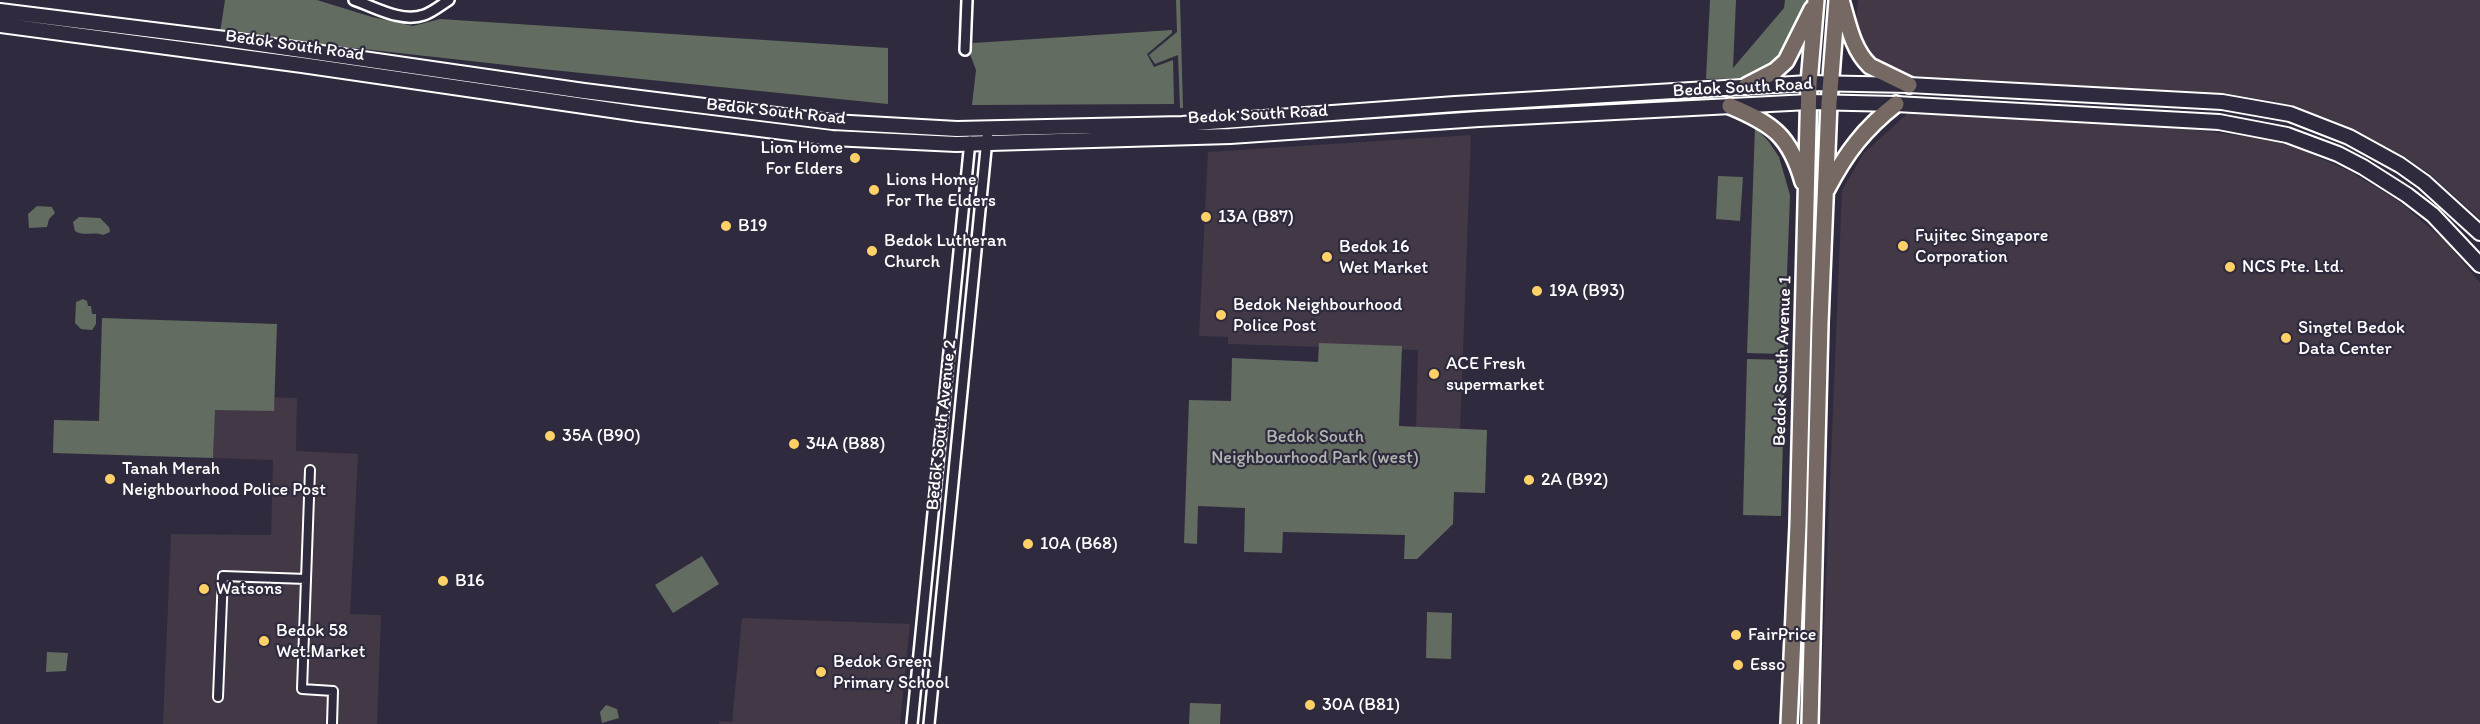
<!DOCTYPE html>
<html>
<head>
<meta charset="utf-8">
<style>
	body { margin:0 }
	canvas { display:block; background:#2f2a3d }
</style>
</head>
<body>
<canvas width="2480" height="724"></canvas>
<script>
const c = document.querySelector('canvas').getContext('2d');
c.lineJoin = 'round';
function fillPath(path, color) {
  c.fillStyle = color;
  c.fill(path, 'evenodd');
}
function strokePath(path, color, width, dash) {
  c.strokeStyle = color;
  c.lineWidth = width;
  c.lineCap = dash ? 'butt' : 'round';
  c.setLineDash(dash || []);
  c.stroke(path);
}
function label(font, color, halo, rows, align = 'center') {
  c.font = font + ' Itim,sans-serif';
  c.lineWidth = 4.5;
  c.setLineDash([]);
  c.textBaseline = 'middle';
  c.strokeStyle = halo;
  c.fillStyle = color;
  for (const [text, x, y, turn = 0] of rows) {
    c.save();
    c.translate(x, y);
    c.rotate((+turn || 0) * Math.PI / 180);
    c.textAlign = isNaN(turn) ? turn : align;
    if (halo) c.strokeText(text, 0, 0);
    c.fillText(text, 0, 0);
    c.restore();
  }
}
fillPath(new Path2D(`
	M1858,0H2480V219L2431,175L2405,157L2353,129L2327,118L2273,101L2222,93L1910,77L1868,55L1861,42L1856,23Z
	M1908,113L2188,129L2265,139L2298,148L2351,172L2400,202L2447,243L2480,283V724H1820L1842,190L1864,153Z
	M1471,135L1460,433L1416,431L1418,350L1228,344V337L1199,336L1208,152Z
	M215,396L297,398L296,451L358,454L350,614L381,615L377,724H163L171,534L271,535L273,460L213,458Z
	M742,618L910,624L900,724H719V721L732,722Z`), '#423846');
fillPath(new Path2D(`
	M225,0H317L372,17L413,26L440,19L888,48V104L542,69L220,33Z
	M1176,0H1180L1183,108H1180L1178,55L1155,64L1149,55L1177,32Z
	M1710,0H1736L1733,68L1784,8L1785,0H1808C1795,29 1779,68 1744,77C1732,80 1718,78 1706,79Z
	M1172,30V33L1147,54L1154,67L1173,60L1174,104L972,105L976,70L970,54L973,43Z
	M1755,127L1769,142L1779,157L1790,195L1784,354L1747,353Z
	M1718,176L1743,177L1740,221L1716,219Z
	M37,206L52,207L55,213L49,219L47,227L29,228L28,214Z
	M79,217L100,218L109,227L110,232L103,235C93,231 84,237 75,231L73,222Z
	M83,299L87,301L88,306H91L92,314H96V324L92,330L81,329L75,323L76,302Z
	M102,318L277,324L274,411L215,410L213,458L53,453L54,420L99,421Z
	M1319,343L1402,346L1399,426L1487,430L1485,493L1454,492L1453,524L1417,559H1404L1405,535L1283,532L1282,553L1244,552L1245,508L1198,506L1197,544L1184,543L1189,400L1231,401L1232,358L1318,362Z
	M1747,359L1785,360L1781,516L1743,515Z
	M702,556L719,584L673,613L655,585Z
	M1427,612L1452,613L1451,659L1426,658Z
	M47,652L68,653L66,671L46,672Z
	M1190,703L1221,704L1220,724H1189Z
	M606,705L617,709L619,718L602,723L600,712Z`), '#626c60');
const pedestrian = new Path2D(`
	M310,470L302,689L333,691L332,724
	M218,697L223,576L306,579`);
const minor = new Path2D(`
	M354,0C375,7 401,23 424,15C433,12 441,5 449,0
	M965,50L967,0
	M912,724L970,141
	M929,724L988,129`);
const secondary = new Path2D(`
	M0,11L225,39L584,91L832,122L957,129L1182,124L1455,104L1809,83L1909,85L2222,102L2290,114L2349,137L2400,165L2424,182L2480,233
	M0,25L302,65L639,114L832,138L956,144L1230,136L1479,119L1809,102L1896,104L2219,122L2287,135L2338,154L2363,167L2407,195L2433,215L2480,265`);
const primary = new Path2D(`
	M1841,0C1848,23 1852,49 1870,66L1909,85
	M1746,86L1775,71L1786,61L1812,9
	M1730,106C1773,124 1790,136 1803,182
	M1827,189C1846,153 1864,129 1896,104
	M1789,724L1798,525L1809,83L1816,0
	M1810,724L1820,323L1829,103L1837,0`);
strokePath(pedestrian, '#fff', 12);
strokePath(minor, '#fff', 14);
strokePath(secondary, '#fff', 18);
strokePath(primary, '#fff', 20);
strokePath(pedestrian, '#2f2a3d', 8);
strokePath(minor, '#2f2a3d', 9);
strokePath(secondary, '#2f2a3d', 14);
strokePath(primary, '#766964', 15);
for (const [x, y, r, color] of [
	[855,158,6,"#ffd166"],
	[874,190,6,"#ffd166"],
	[1206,217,6,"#ffd166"],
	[726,226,6,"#ffd166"],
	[1903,246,6,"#ffd166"],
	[872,251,6,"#ffd166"],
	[1327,257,6,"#ffd166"],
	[2230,267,6,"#ffd166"],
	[1537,291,6,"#ffd166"],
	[1221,315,6,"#ffd166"],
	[2286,338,6,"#ffd166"],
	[1434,374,6,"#ffd166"],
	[550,436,6,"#ffd166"],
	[794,444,6,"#ffd166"],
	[110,479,6,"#ffd166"],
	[1529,480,6,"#ffd166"],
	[1028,544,6,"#ffd166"],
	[443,581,6,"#ffd166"],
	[204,589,6,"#ffd166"],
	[1736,635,6,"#ffd166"],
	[264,641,6,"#ffd166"],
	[1738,665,6,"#ffd166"],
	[821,672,6,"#ffd166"],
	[1310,705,6,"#ffd166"]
]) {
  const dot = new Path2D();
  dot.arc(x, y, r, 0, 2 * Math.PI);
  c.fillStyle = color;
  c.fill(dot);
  strokePath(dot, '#2f2a3d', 2);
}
label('18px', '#fff', '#2f2a3d', [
	["Bedok South Road",295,46,8],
	["Bedok South Road",1743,88,-3],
	["Bedok South Road",776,112,6],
	["Bedok South Road",1258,115,-3],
	["Bedok South Avenue 1",1783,361,-88],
	["Bedok South Avenue 2",942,425,-84]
]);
label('18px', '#fff', '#2f2a3d', [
	["Lion Home",843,148,"right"],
	["For Elders",843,169,"right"],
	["Lions Home",886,180],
	["For The Elders",886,201],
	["13A (B87)",1218,217],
	["B19",738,226],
	["Fujitec Singapore",1915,236],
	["Corporation",1915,257],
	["Bedok Lutheran",884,241],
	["Church",884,262],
	["Bedok 16",1339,247],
	["Wet Market",1339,268],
	["NCS Pte. Ltd.",2242,267],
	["19A (B93)",1549,291],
	["Bedok Neighbourhood",1233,305],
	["Police Post",1233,326],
	["Singtel Bedok",2298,328],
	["Data Center",2298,349],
	["ACE Fresh",1446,364],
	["supermarket",1446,385],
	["35A (B90)",562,436],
	["34A (B88)",806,444],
	["Tanah Merah",122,469],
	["Neighbourhood Police Post",122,490],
	["2A (B92)",1541,480],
	["10A (B68)",1040,544],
	["B16",455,581],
	["Watsons",216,589],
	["Bedok 58",276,631],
	["Wet.Market",276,652],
	["FairPrice",1748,635],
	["Bedok Green",833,662],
	["Primary School",833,683],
	["Esso",1750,665],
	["30A (B81)",1322,705]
], 'left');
label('18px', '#b0b6b0', '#2f2a3d', [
	["Bedok South",1315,437],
	["Neighbourhood Park (west)",1315,458]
]);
</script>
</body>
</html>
